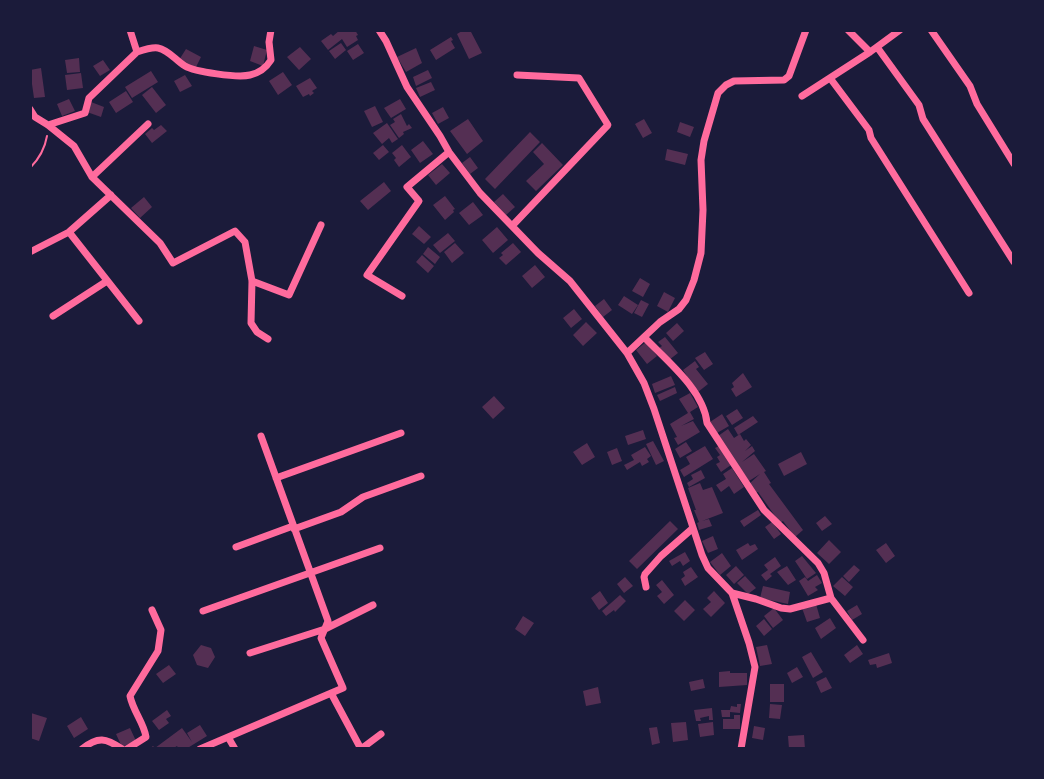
<!DOCTYPE html>
<html>
<head>
<meta charset="utf-8">
<style>
	body { margin:0 }
	#map { position:relative; width:1044px; height:779px; overflow:hidden; background:#1b1b3a; font-family:"Public Sans",sans-serif }
	canvas { display:block }
	.frame { position:absolute; inset:0; border:32px solid #1b1b3a; pointer-events:none }
</style>
</head>
<body>
<div id="map">
<canvas width="1044" height="779"></canvas>
<div class="frame"></div>
</div>
<script>
const c = document.querySelector('canvas').getContext('2d');
c.lineJoin = 'round';
function fillPath(path, color) {
  c.fillStyle = color;
  c.fill(path, 'evenodd');
}
function strokePath(path, color, width, dash) {
  c.strokeStyle = color;
  c.lineWidth = width;
  c.lineCap = dash ? 'butt' : 'round';
  c.setLineDash(dash || []);
  c.stroke(path);
}
fillPath(new Path2D(`
	M340,30H355L358,35L356,36L358,40L347,47L342,39L328,50L321,41L331,34L333,36Z
	M461,30H470L482,53L469,59L457,34L462,31Z
	M451,37L453,40L451,41L455,48L436,60L430,50Z
	M341,43L346,50L335,59L329,51Z
	M358,44L364,53L353,60L347,51Z
	M254,46L267,50L263,66L250,61Z
	M300,47L311,59L299,70L287,57Z
	M416,48L422,63L406,72L397,57Z
	M186,49L201,57L195,69L179,60Z
	M79,58L80,72L67,73L65,60Z
	M103,60L110,70L100,76L93,66Z
	M41,68L45,97L34,98L30,70Z
	M428,70L432,78L416,86L413,77Z
	M151,71L158,82L132,98L125,87Z
	M283,72L292,85L278,95L269,81Z
	M81,73L83,88L67,90L65,75Z
	M185,75L192,86L180,92L174,81Z
	M310,78L317,88L312,91L314,93L310,96L309,94L303,97L296,86Z
	M431,82L435,90L420,97L416,88Z
	M152,87L166,105L156,113L142,95Z
	M126,91L133,102L116,113L109,102Z
	M69,99L75,111L62,116L57,104Z
	M400,99L406,109L391,118L384,108Z
	M91,102L104,107L101,117L87,112Z
	M375,106L383,122L372,127L364,111Z
	M443,107L449,118L438,124L432,113Z
	M401,114L407,126L409,124L412,128L403,132L404,134L399,138L390,125L395,122L393,119Z
	M468,119L483,141L467,154L450,131Z
	M644,119L652,133L643,138L635,124Z
	M680,122L694,127L690,137L677,132Z
	M387,123L398,139L392,143L389,138L382,144L373,133Z
	M161,125L167,131L152,143L145,134L152,128L154,130Z
	M530,132L540,142L495,189L485,179Z
	M423,141L433,154L420,163L411,150Z
	M542,143L563,165L536,191L526,181L544,164L533,152Z
	M383,145L389,152L379,160L373,153Z
	M402,145L411,157L399,167L394,160L396,158L392,153Z
	M667,149L688,154L685,165L665,160Z
	M470,157L478,168L470,174L462,163Z
	M442,164L450,173L436,185L428,175Z
	M384,182L391,191L368,210L360,201Z
	M503,194L515,207L506,215L494,202Z
	M445,196L455,209L453,210L454,212L445,220L433,205Z
	M144,197L152,207L140,218L131,208Z
	M473,202L483,215L469,225L459,213Z
	M419,226L431,237L424,244L412,234Z
	M497,227L508,240L493,253L482,240Z
	M448,233L455,241L440,253L433,245Z
	M455,243L464,253L452,263L444,252Z
	M513,243L521,252L506,265L499,258L503,255L501,253Z
	M428,247L440,257L435,264L423,254Z
	M422,255L434,266L428,273L416,262Z
	M535,265L545,277L532,288L522,276Z
	M640,278L650,284L643,297L632,291Z
	M664,292L675,298L668,312L657,306Z
	M624,296L638,305L632,314L618,305Z
	M604,299L612,310L603,317L595,306Z
	M641,300L649,304L642,317L634,313Z
	M574,309L582,319L571,328L563,318Z
	M586,322L597,333L583,346L573,335Z
	M677,323L684,331L673,341L666,333Z
	M665,337L678,353L669,360L659,348L662,346L658,342Z
	M646,342L657,356L647,364L636,350Z
	M705,352L713,364L704,370L695,358Z
	M695,361L699,367L696,369L708,384L698,392L686,377L687,376L683,370Z
	M743,373L752,387L736,397L731,389L734,387L732,383Z
	M671,376L675,385L655,393L652,384Z
	M675,387L677,393L660,401L657,395Z
	M690,393L698,407L690,412L694,419L681,426L693,421L700,432L678,445L674,438L677,437L670,424L688,413L679,399Z
	M494,396L505,408L493,419L482,407Z
	M737,409L743,418L732,425L726,416Z
	M722,414L729,426L717,433L710,422Z
	M753,416L758,422L738,435L734,428Z
	M728,429L734,438L740,434L744,441L746,439L751,445L745,451L752,446L755,451L742,462L754,454L766,471L764,472L771,483L769,484L803,530L795,537L783,521L780,523L758,492L755,493L749,484L760,474L749,481L718,436Z
	M643,430L646,439L628,445L625,436Z
	M653,441L664,461L656,465L646,444Z
	M686,442L692,451L680,458L675,449Z
	M587,443L595,457L582,465L573,452Z
	M705,446L713,459L684,477L680,470L690,464L686,457Z
	M719,446L731,465L721,472L716,464L720,462L717,457L720,455L715,448Z
	M645,447L651,456L647,459L649,462L642,466L640,462L627,470L624,465L634,460L631,455Z
	M617,448L622,461L612,465L607,452Z
	M801,452L807,464L784,476L778,464Z
	M732,468L744,487L734,494L729,486L721,492L716,485L726,479L723,474Z
	M701,470L705,478L689,487L687,483L693,479L691,475Z
	M700,483L703,490L712,487L723,513L702,521L709,519L712,526L699,530L697,523L699,522L694,510H696L688,488Z
	M758,510L761,515L744,527L740,521Z
	M825,516L832,524L822,531L816,523Z
	M670,521L678,529L637,569L629,561Z
	M772,522L781,534L774,539L765,527Z
	M713,536L718,549L708,553L702,541Z
	M829,540L841,552L829,564L817,553Z
	M748,543L750,546L755,544L758,549L742,560L736,550Z
	M886,543L895,556L886,563L876,550Z
	M685,552L690,561L683,566L680,561L672,566L669,561Z
	M722,553L731,566L720,575L710,562Z
	M802,556L816,573L807,579L795,561Z
	M775,557L781,566L770,574L772,576L766,581L761,575L768,570L764,565Z
	M854,565L860,570L849,582L843,576Z
	M736,566L744,575L734,584L726,575Z
	M787,566L796,580L788,585L777,572Z
	M691,567L698,577L685,586L681,579L685,576L683,572Z
	M817,575L822,583L815,587L818,590L808,596L799,581L805,577L808,581Z
	M745,576L756,588L748,594L737,583Z
	M625,577L633,586L624,593L617,584Z
	M842,577L853,587L845,596L833,586Z
	M662,580L674,595L664,604L657,596L662,592L656,585Z
	M763,586L790,592L788,604L760,598Z
	M600,591L608,603L599,610L591,598Z
	M714,591L725,603L711,617L703,609L711,602L707,598Z
	M620,595L626,601L615,612L614,610L606,616L602,611Z
	M685,600L695,610L684,621L674,611Z
	M816,604L820,618L807,622L802,608Z
	M857,605L862,614L852,620L847,611Z
	M774,608L783,620L773,628L764,616Z
	M523,616L534,623L525,636L515,629Z
	M830,618L836,628L821,639L815,628Z
	M764,619L772,629L764,636L756,626Z
	M201,645L211,648L215,657L208,668L197,665L193,655Z
	M767,645L772,664L760,666L756,647Z
	M857,645L863,654L850,663L844,655Z
	M811,652L823,672L813,678L802,657Z
	M889,653L892,663L877,668L876,664L870,665L868,660Z
	M169,665L176,674L163,683L156,674Z
	M797,667L803,677L792,683L787,673Z
	M730,671V673H747V685L719,687V672Z
	M826,677L832,688L821,693L816,682Z
	M703,679L705,688L691,691L689,682Z
	M770,684H784V702H770Z
	M598,687L601,703L586,706L583,691Z
	M737,704H741L740,713L730,712V717H722L721,710H730L731,706L737,707Z
	M770,704L782,705L780,719L769,718Z
	M712,708L713,720H709V716L700,718L701,721H696L694,710Z
	M167,710L171,716L166,719L169,723L159,730L152,721Z
	M31,713L47,718L39,741L30,738Z
	M734,715H740V729H723V719H734Z
	M81,717L88,729L74,738L67,726Z
	M686,722L688,740L673,742L671,723Z
	M713,722L714,735L700,737L698,724Z
	M200,725L207,736L186,749H179L177,746L172,749H149L153,746L155,748L182,728L192,742L187,733Z
	M754,726L765,728L763,740L752,738Z
	M657,727L660,743L652,745L649,728Z
	M130,728L136,741L122,747L116,734Z
	M804,735L805,749H789L788,736Z`), '#542f53');
strokePath(new Path2D(`
	M30,168C38,160 45,148 47,136`), '#ff6b9d', 2);
strokePath(new Path2D(`
	M130,30L137,52
	M379,30L386,41L407,87L440,136L449,152L480,193L538,253L570,281L627,353L644,383L654,409L702,555L708,568L732,593L749,643L755,667L741,749
	M848,30L870,52
	M931,30L970,86L977,104L1014,164
	M877,47L919,105L923,119L1014,262
	M830,78L869,130L871,138L969,293
	M802,96L870,52L900,30
	M30,109L35,117L48,125L74,146L92,177L160,243L173,263L235,231L245,242L252,281L251,323L257,332L268,339
	M48,125L85,113L89,98L137,52C143,50 152,47 158,48C169,50 176,61 185,66C195,72 238,78 250,75C259,73 266,68 271,60L269,42L271,30
	M92,177L148,124
	M512,226L608,125L579,78L517,75
	M69,232L139,321
	M30,252L69,232L111,195
	M252,281L289,295L321,225
	M402,296L367,275L419,201L407,187L449,152
	M53,316L107,281
	M644,337C666,360 704,390 707,423L764,510L818,563L824,573L831,598
	M627,353L660,322L679,309L686,300L694,280L701,253L703,210L701,160L704,141L718,93L726,85L734,81L784,80L789,76L806,30
	M276,478L401,433
	M294,529L341,512L363,497L421,476
	M236,547L293,526
	M646,587L644,577L645,574L661,556L693,528
	M732,593L756,599L781,608L790,609L831,598L863,640
	M203,611L380,548
	M250,653L325,629L373,605
	M331,693L361,749
	M228,737L235,749
	M82,749C98,736 106,738 122,749
	M127,749L146,737C144,723 133,711 130,696L158,651L161,630L152,610
	M200,749L343,688L321,638L328,621L261,436
	M361,749L381,734`), '#ff6b9d', 7);
</script>
</body>
</html>
